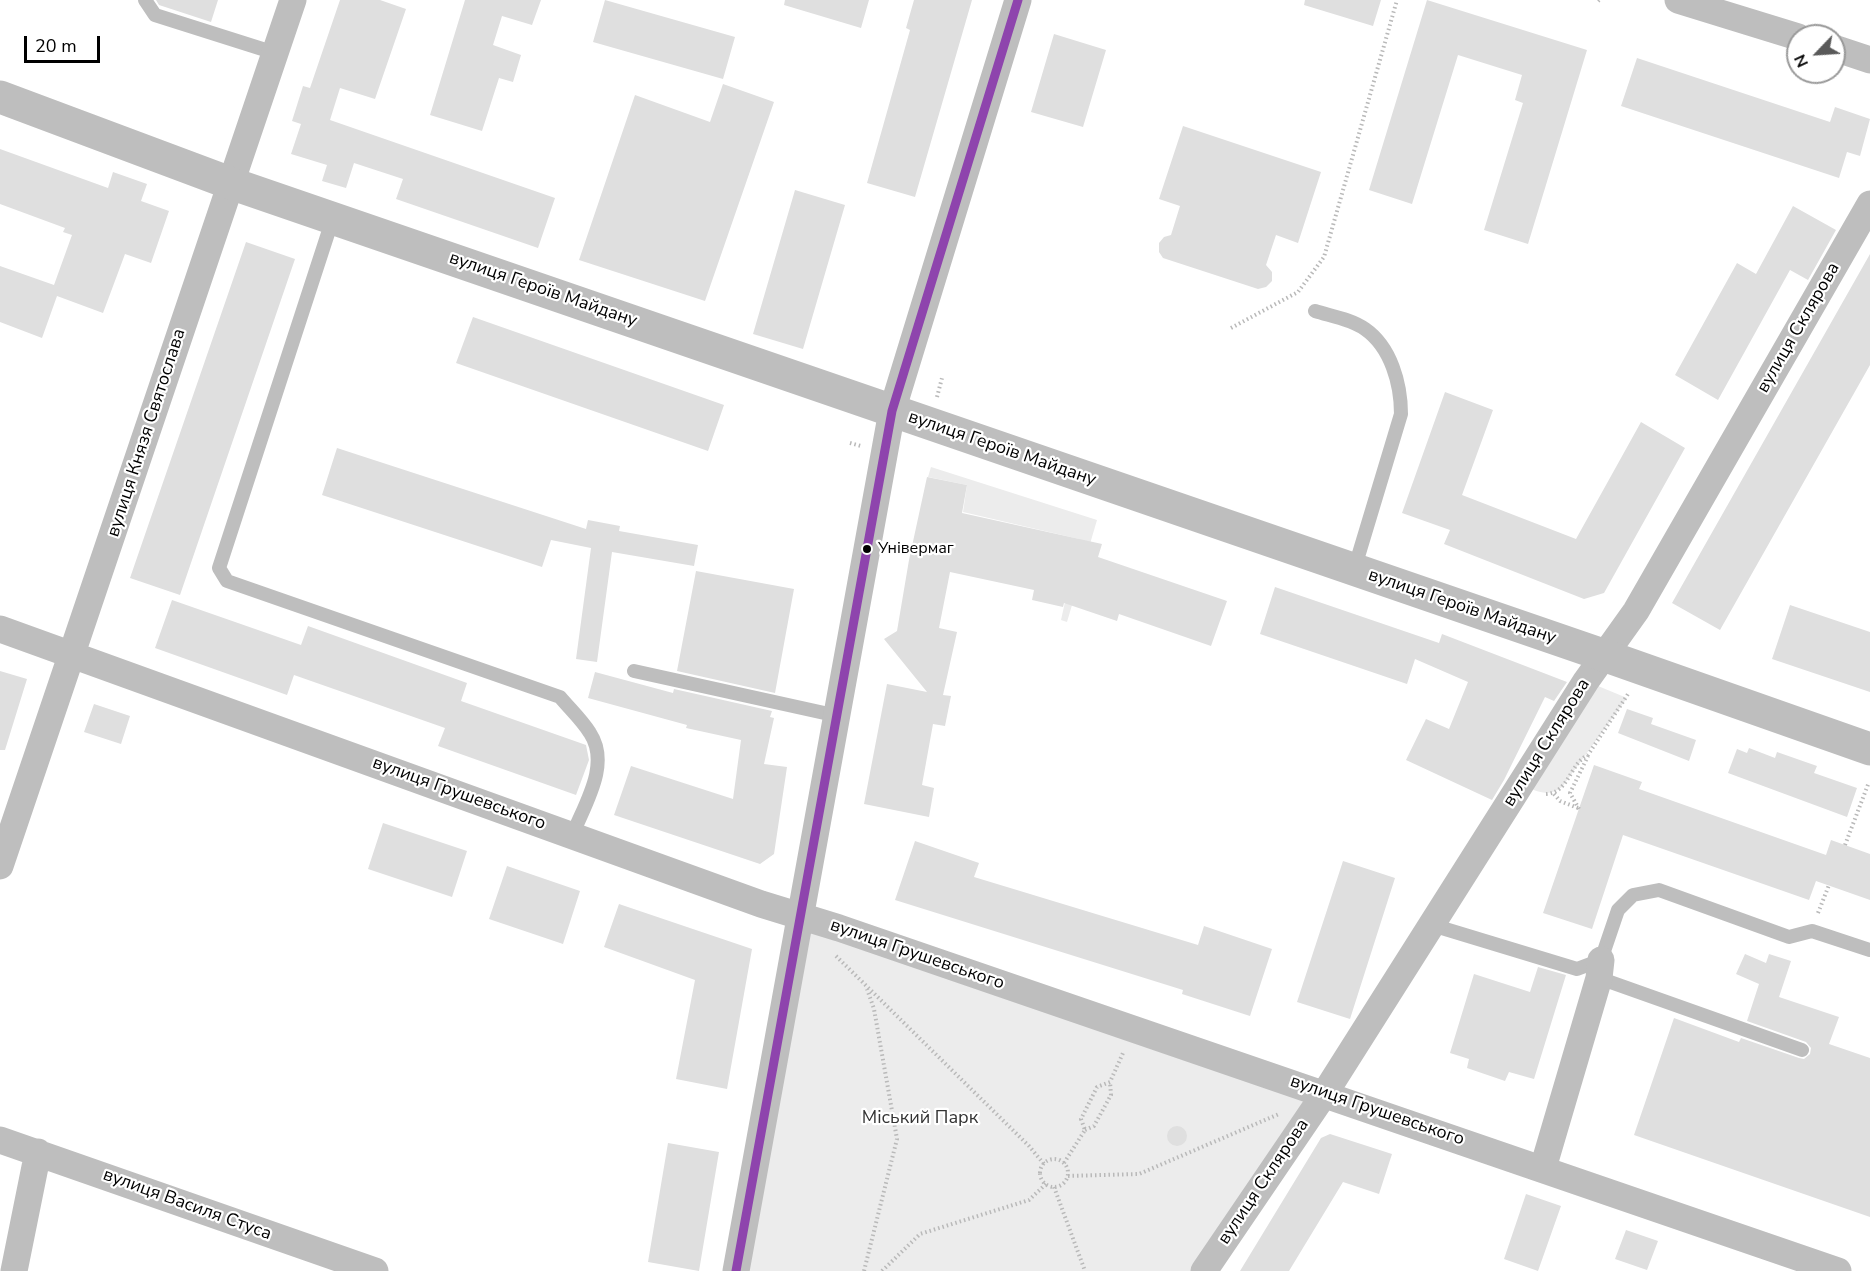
<!DOCTYPE html>
<html>
<head>
<meta charset="utf-8">
<style>
	body { margin:0 }
	#map { position:relative; width:1870px; height:1271px; overflow:hidden; background:#fff; font-family:"Nunito Sans",sans-serif }
	canvas { display:block }
	.north { position:absolute; left:1786px; top:24px; width:60px; height:60px; box-sizing:border-box; background:#fff; border:2px solid #999; border-radius:50%; rotate:245deg; font-size:16px; font-weight:700; line-height:24px; text-align:center; color:#000 }
	.north::after { content:''; display:block; margin:auto; width:21px; height:27px; background:#595959; clip-path:polygon(50% 0,100% 100%,50% 72%,0 100%) }
	.scale { position:absolute; left:24px; top:36px; width:76px; height:27px; box-sizing:border-box; border:3px solid #000; border-top:0; padding-left:8px; font-size:18px; line-height:21px; white-space:nowrap; color:#000; -webkit-text-stroke:4px #fff; paint-order:stroke }
</style>
</head>
<body>
<div id="map">
<canvas width="1870" height="1271"></canvas>
<div class="north">N</div>
<div class="scale">20 m</div>
</div>
<script>
const c = document.querySelector('canvas').getContext('2d');
c.lineJoin = 'round';
function fillPath(path, color) {
  c.fillStyle = color;
  c.fill(path, 'evenodd');
}
function strokePath(path, color, width, dash) {
  c.strokeStyle = color;
  c.lineWidth = width;
  c.lineCap = dash ? 'butt' : 'round';
  c.setLineDash(dash || []);
  c.stroke(path);
}
function label(font, color, halo, rows, align = 'center') {
  c.font = font + ' "Nunito Sans",sans-serif';
  c.lineWidth = 4.5;
  c.setLineDash([]);
  c.textBaseline = 'middle';
  c.strokeStyle = halo;
  c.fillStyle = color;
  for (const [text, x, y, turn = 0] of rows) {
    c.save();
    c.translate(x, y);
    c.rotate((+turn || 0) * Math.PI / 180);
    c.textAlign = isNaN(turn) ? turn : align;
    if (halo) c.strokeText(text, 0, 0);
    c.fillText(text, 0, 0);
    c.restore();
  }
}
fillPath(new Path2D(`
	M931,467L1097,520L1067,622L1061,620L1079,539L963,512L967,485L928,477Z
	M1586,681L1627,698L1562,787C1547,798 1537,791 1521,785Z
	M800,917L1325,1093L1206,1271H736Z`), '#ececec');
fillPath(new Path2D(`
	M156,0H218L211,22L159,5Z
	M340,0H380L406,9L375,99L340,88L330,120L555,198L538,248L396,199L403,179L354,163L346,188L322,181L327,165L291,154L301,124L292,121L303,86L310,88Z
	M465,0H541L532,25L502,16L493,45L521,55L513,82L499,78L482,131L430,115Z
	M605,0L735,37L723,79L593,42Z
	M785,0H869L861,28L784,5Z
	M914,0H972L915,197L867,183L910,30L906,28Z
	M1305,0H1381L1373,26L1304,5Z
	M1427,0L1587,50L1528,244L1484,230L1523,103L1515,100L1522,75L1458,55L1412,204L1369,190Z
	M1054,34L1106,50L1083,127L1031,112Z
	M1637,58L1830,122L1835,107L1870,119L1860,156L1847,152L1839,178L1621,106Z
	M723,84L774,102L705,301L579,260L635,95L710,122Z
	M1183,126L1321,172L1298,243L1276,235L1266,265L1272,272V281L1266,287L1258,289L1163,258L1159,252V243L1164,237L1171,235L1180,206L1159,199Z
	M0,149L108,188L113,172L147,184L141,201L169,211L151,263L125,254L103,313L57,296L42,338L0,322V266L54,285L72,235L63,232L65,228L0,204Z
	M795,190L845,205L803,349L753,334Z
	M1793,206L1836,230L1808,280L1790,270L1718,400L1675,375L1737,263L1756,274Z
	M246,242L295,259L180,595L130,578Z
	M1870,254V365L1720,630L1672,603Z
	M473,317L724,405L708,451L456,363Z
	M1445,392L1493,410L1462,495L1576,539L1641,422L1685,448L1604,593L1584,599L1444,544L1450,530L1402,513Z
	M337,448L586,529L588,520L620,526L619,531L698,545L694,566L612,552L597,662L576,659L591,548L551,540L542,567L322,495Z
	M927,477L967,485L962,513L1102,544L1098,557L1227,601L1211,646L1119,614L1117,621L1064,603L1063,607L1032,600L1034,590L950,572L939,628L957,632L943,695L951,696L945,726L933,724L922,785L934,788L929,817L864,804L887,684L927,692L884,639L897,631L909,560Z
	M696,571L794,589L775,693L677,671Z
	M1275,587L1439,643L1442,634L1567,682L1554,701L1545,697L1504,780L1492,800L1406,760L1426,719L1449,729L1468,682L1415,659L1407,684L1260,634Z
	M172,600L301,645L308,626L467,683L461,701L586,745L589,760L576,795L438,746L445,728L294,675L287,695L155,648Z
	M1790,605L1870,632V692L1772,659Z
	M0,671L27,679L5,750H0Z
	M595,672L673,693L674,689L772,711L770,717L774,718L764,764L787,767L774,854L760,864L614,815L631,766L733,799L741,740L686,728L687,725L588,698Z
	M94,704L130,716L121,744L84,732Z
	M1627,709L1653,718L1651,724L1696,740L1689,761L1618,733Z
	M1749,748L1775,758L1777,752L1817,766L1814,773L1857,788L1847,817L1728,773L1737,749L1747,753Z
	M1594,765L1642,782L1639,789L1826,855L1831,840L1870,854V900L1816,881L1809,900L1623,835L1592,929L1543,913Z
	M383,823L467,851L452,897L368,869Z
	M915,841L979,863L974,877L1198,945L1204,926L1272,949L1250,1016L1182,994L1183,990L895,900Z
	M1343,861L1395,878L1350,1019L1297,1002Z
	M507,866L580,891L563,944L489,919Z
	M619,904L752,949L727,1089L676,1079L695,980L604,947Z
	M1745,954L1766,963L1769,954L1791,961L1779,997L1839,1017L1829,1044L1870,1058V1217L1634,1135L1674,1018L1739,1042L1741,1038L1799,1058L1804,1059L1810,1054L1811,1048L1806,1042L1747,1021L1759,984L1736,974Z
	M1538,967L1566,975L1534,1079L1509,1072L1505,1081L1467,1068L1469,1059L1450,1053L1474,974L1530,992Z
	M1167 1136a10 10 0 1 1 20 0a10 10 0 1 1-20 0Z
	M1330,1134L1392,1154L1379,1194L1343,1182L1289,1271H1240L1321,1138Z
	M668,1143L719,1152L699,1271L648,1262Z
	M1526,1194L1561,1206L1538,1271L1504,1259Z
	M1626,1230L1658,1241L1647,1270L1615,1259Z`), '#dfdfdf');
strokePath(new Path2D(`
	M1598,1L1599,0
	M1231,328L1298,292L1324,257L1397,0
	M937,397L942,378
	M850,443L861,446
	M1546,794C1569,793 1570,763 1588,755L1628,694
	M1554,794L1560,801L1578,808
	M1579,809L1570,793L1588,756
	M1845,845L1869,782
	M1818,913L1829,885
	M836,956L1029,1146L1044,1164
	M1085,1130L1094,1126L1111,1095L1110,1082
	M1040 1173a14 14 0 1 1 28 0a14 14 0 1 1-28 0Z
	M1064,1163L1085,1130L1081,1119L1097,1087L1110,1082L1123,1053
	M1068,1176L1139,1174L1279,1114
	M1054,1187L1085,1271
	M864,1271L897,1139L874,1009L867,989
	M882,1271L920,1234L1029,1200L1046,1184`), '#b9b9b9', 4, [1.5, 3]);
strokePath(new Path2D(`
	M145,0L155,15L275,53
	M333,218L219,568L227,581L560,697C570,709 582,720 590,733C611,765 584,805 572,836
	M1315,311C1331,316 1351,319 1365,329C1391,347 1401,384 1401,414L1354,570
	M634,671L838,716
	M1432,925L1577,969L1601,960L1618,910L1633,895L1659,890L1789,937L1812,931L1870,950
	M1599,978L1802,1050`), '#bebebe', 14);
strokePath(new Path2D(`
	M1678,0L1798,37
	M1834,48L1870,60
	M0,629L761,904L839,928L1838,1271
	M0,866L293,0
	M0,1140L375,1271
	M1543,1168L1599,978L1601,960
	M14,1271L38,1152
	M736,1271L892,411L1018,0
	M1204,1271L1325,1093L1586,681L1636,611L1870,204`), '#bebebe', 27);
strokePath(new Path2D(`
	M0,97L230,183L1603,655L1870,749`), '#bebebe', 33);
strokePath(new Path2D(`
	M736,1271L892,411L1018,0`), '#8e44ad', 9);
for (const [x, y, r, color] of [
	[867,549,5,"#000"]
]) {
  const dot = new Path2D();
  dot.arc(x, y, r, 0, 2 * Math.PI);
  c.fillStyle = color;
  c.fill(dot);
  strokePath(dot, '#fff', 2);
}
label('16px', '#000', '#fff', [
	["Універмаг",878,549]
], 'left');
label('18px', '#000', '#fff', [
	["вулиця Героїв Майдану",543,290,19],
	["вулиця Склярова",1799,328,-60],
	["вулиця Князя Святослава",147,433,-72],
	["вулиця Героїв Майдану",1002,449,19],
	["вулиця Героїв Майдану",1462,607,19],
	["вулиця Склярова",1547,743,-58],
	["вулиця Грушевського",459,794,20],
	["вулиця Грушевського",917,955,19],
	["вулиця Грушевського",1377,1111,19],
	["вулиця Склярова",1264,1182,-56],
	["вулиця Василя Стуса",187,1205,20]
]);
label('18px', '#333', '#fff', [
	["Міський Парк",920,1119]
]);
</script>
</body>
</html>
